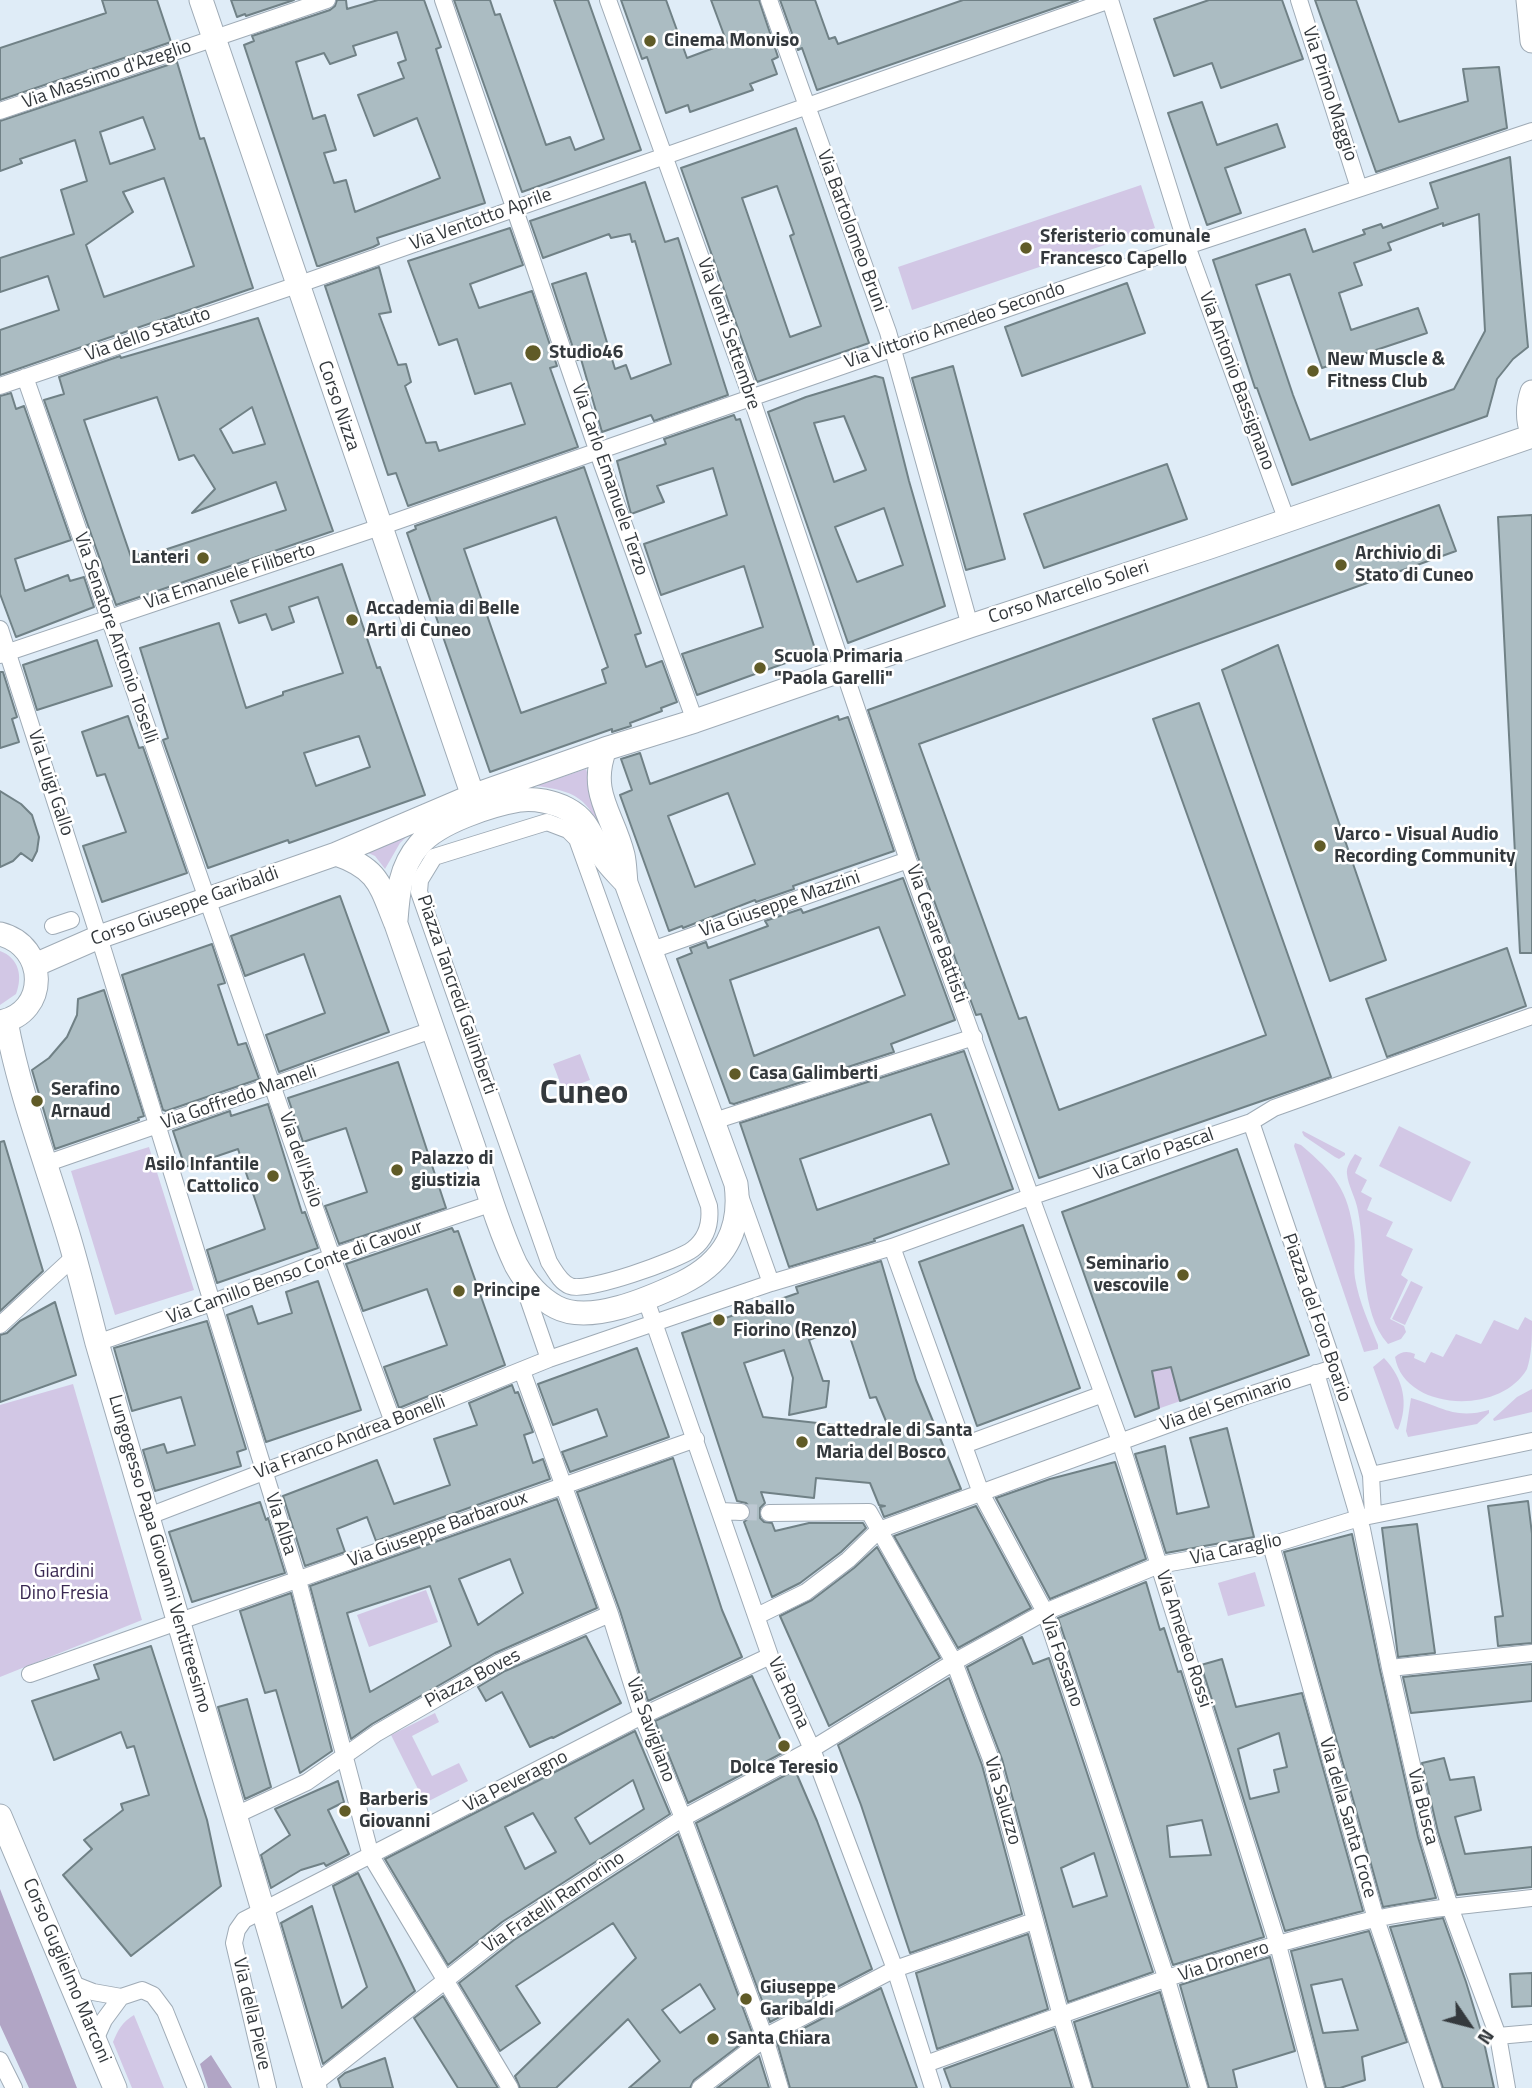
<!DOCTYPE html>
<html>
<head>
<meta charset="utf-8">
<style>
	body { margin:0 }
	#map { position:relative; width:1532px; height:2088px; overflow:hidden; background:#dfecf7; font-family:"Titillium Web",sans-serif }
	canvas { display:block }
	.north { position:absolute; left:1434px; top:1990px; width:70px; height:70px; -webkit-text-stroke:5px #fff; paint-order:stroke; rotate:125deg; font-size:19px; font-weight:700; line-height:28px; text-align:center; color:#34393d }
	.north::after { content:''; display:block; margin:auto; width:24px; height:32px; background:#34393d; clip-path:polygon(50% 0,100% 100%,50% 72%,0 100%) }
</style>
</head>
<body>
<div id="map">
<canvas width="1532" height="2088"></canvas>
<div class="north">N</div>
</div>
<script>
const c = document.querySelector('canvas').getContext('2d');
c.lineJoin = 'round';
function fillPath(path, color) {
  c.fillStyle = color;
  c.fill(path, 'evenodd');
}
function strokePath(path, color, width, dash) {
  c.strokeStyle = color;
  c.lineWidth = width;
  c.lineCap = dash ? 'butt' : 'round';
  c.setLineDash(dash || []);
  c.stroke(path);
}
function label(font, color, halo, rows, align = 'center') {
  c.font = font + ' "Titillium Web",sans-serif';
  c.lineWidth = 5;
  c.setLineDash([]);
  c.textBaseline = 'middle';
  c.strokeStyle = halo;
  c.fillStyle = color;
  for (const [text, x, y, turn = 0] of rows) {
    c.save();
    c.translate(x, y);
    c.rotate((+turn || 0) * Math.PI / 180);
    c.textAlign = isNaN(turn) ? turn : align;
    if (halo) c.strokeText(text, 0, 0);
    c.fillText(text, 0, 0);
    c.restore();
  }
}
fillPath(new Path2D(`
	M1141,185L1155,228L912,310L898,267Z
	M586,769L612,848C588,807 589,792 536,786Z
	M417,827L400,843L385,869L375,856L359,849Z
	M0,951C19,958 23,976 16,994L0,1005Z
	M580,1054L590,1080L563,1090L553,1064Z
	M1399,1126L1471,1162L1451,1202L1379,1166Z
	M1303,1131L1345,1153V1155L1339,1159L1335,1157L1304,1136L1302,1132Z
	M1295,1143L1301,1145C1335,1174 1348,1189 1354,1235C1356,1249 1353,1264 1355,1278C1359,1302 1369,1323 1378,1345V1349L1364,1352L1294,1146Z
	M149,1147L194,1290L115,1315L71,1171Z
	M1355,1154L1362,1158L1355,1173L1367,1180L1361,1192L1372,1198L1367,1210L1393,1222L1386,1236L1413,1249L1401,1275L1408,1280L1390,1319L1404,1326L1406,1332L1401,1339L1388,1344C1359,1311 1366,1251 1358,1211C1356,1198 1348,1186 1347,1174C1346,1167 1351,1160 1355,1154Z
	M1411,1281L1423,1287L1405,1325L1392,1319Z
	M1525,1317L1532,1321C1532,1337 1532,1354 1527,1369C1500,1416 1404,1411 1395,1357C1401,1351 1408,1351 1415,1354L1414,1358L1425,1363L1431,1352L1443,1357L1456,1334L1481,1344L1494,1320L1518,1330Z
	M1187,1349L1203,1393L1135,1417L1120,1374Z
	M1384,1358C1404,1379 1409,1404 1398,1430L1395,1428L1373,1367Z
	M73,1384L142,1620L0,1677V1405Z
	M1532,1389V1412L1494,1421L1493,1419L1517,1397Z
	M1411,1398C1441,1406 1454,1420 1489,1410V1413L1477,1424L1408,1437L1406,1431Z
	M1255,1572L1265,1606L1228,1616L1218,1583Z
	M426,1590L438,1622L369,1647L357,1615Z
	M435,1713L439,1722L412,1736L432,1776L459,1763L468,1781L425,1803L391,1735Z
	M134,2015L164,2088H132L113,2042C118,2030 122,2022 134,2015Z`), '#d2c7e5');
fillPath(new Path2D(`
	M0,1889L77,2088H29L0,2025Z
	M211,2055L232,2088H208L200,2064Z`), '#b1a5c5');
const building = new Path2D(`
	M102,0H157L171,42L0,100V48L106,13Z
	M231,0H294L246,16L245,14L237,17Z
	M337,0H346L347,9L378,0H424L441,47L436,49L485,203L377,238L379,244L373,247L319,266H317L244,45L254,41L252,36L330,10L335,6ZM397,32L406,60L398,63L404,78L358,95L374,136L417,118L440,178L355,212L346,180L334,183L324,153L336,150L325,115L313,119L296,62L324,53L330,64L356,55L353,46Z
	M454,0H490L495,15L500,14L546,145L570,137L575,150L604,139L554,0H588L641,150L522,192Z
	M621,0H666L687,58L727,43L711,0H759L778,57L772,60L777,74L750,84L753,90L690,112L688,105L666,113L647,57L642,59Z
	M780,0H815L829,39L835,37L838,44L963,0H1078L817,90L802,48L798,50Z
	M1209,0H1282L1303,59L1221,88L1212,63L1174,76L1154,19Z
	M1315,0H1356L1399,122L1468,101L1463,69L1499,67L1507,128L1376,172Z
	M177,62L200,139L204,138L253,288L0,375V330L59,310L48,276L0,292V258L74,234L61,190L87,181L75,140L20,159L22,163L0,171V121ZM143,117L155,149L110,164L100,132ZM164,178L194,266L104,297L86,245L133,212L123,192Z
	M1202,102L1217,145L1277,124L1285,147L1225,168L1241,213L1207,225L1168,113Z
	M796,128L869,343L757,382L681,168ZM777,186L794,234L790,236L821,326L790,337L742,198Z
	M1510,157L1528,347L1513,359L1497,379L1487,416L1292,485L1257,388H1255L1213,260L1305,229L1313,252L1365,234L1363,230L1381,224L1383,228L1438,208L1430,183ZM1479,214L1485,331L1454,389L1310,440L1293,395L1256,285L1290,274L1322,368L1427,333L1418,308L1351,330L1339,293L1362,285L1354,263L1391,250L1388,243L1443,223V226Z
	M645,182L665,242L678,238L728,395L654,421L651,415L602,432L581,359L577,360L552,284L586,273L615,369L626,365L631,379L671,364L635,241L632,242L630,234L611,238L609,234L543,258L530,221Z
	M510,228L523,265L470,284L479,308L532,291L557,366L550,368L578,447L408,506L396,473L388,475L325,286L379,267L391,312L379,314L398,365L406,364L411,382L405,386L426,443L436,442L439,451L525,424L511,383L475,394L457,339L439,345L408,261Z
	M1127,283L1145,333L1022,376L1005,327Z
	M258,318L333,531L116,605L44,400L64,394L59,377L120,356L121,358ZM157,397L179,460L194,455L215,489L192,513L276,482L286,510L149,555L148,551L131,557L84,420ZM252,407L265,444L233,453L220,429Z
	M953,366L1005,559L966,570L912,378Z
	M875,376L883,378L909,481L945,606L848,643L768,412L806,397ZM844,416L866,470L834,482L814,423ZM884,508L903,565L857,582L835,527Z
	M11,393L16,409L24,406L71,540L15,559L25,591L68,575L70,581L84,577L94,607L16,637L0,594V396Z
	M734,415L736,420L740,419L816,652L697,695L682,654L763,627L744,566L661,595L644,544L727,515L713,468L657,486L664,502L631,514L617,461L666,444L664,439Z
	M1167,464L1187,519L1044,568L1024,514Z
	M584,467L641,633L635,635L646,667L662,661L677,702L661,708L662,711L630,723L631,726L612,732V729L490,772L407,533L416,529L415,526ZM556,517L608,667L602,670L606,683L521,713L464,549Z
	M1439,505L1456,551L919,744L1019,1019L1026,1017L1059,1110L1266,1035L1153,719L1199,703L1331,1077L1039,1178L981,1014L976,1015L918,857L868,710Z
	M1532,515V953H1520L1498,517Z
	M342,564L377,668L380,667L425,795L289,843L288,840L208,868L163,740L168,738L140,648L219,623L246,708L283,695V692L343,673L318,597L289,607L294,622L272,630L266,614L239,623L231,601ZM359,736L370,767L316,786L304,753Z
	M97,640L112,686L37,710L23,665Z
	M1278,645L1386,960L1330,981L1222,670Z
	M0,672H3L17,717L12,719L19,742L0,748Z
	M128,716L139,748L143,747L187,873L102,902L83,846L126,832L105,774L97,776L82,732Z
	M838,716L839,720L848,717L894,851L793,886L794,889L756,902L755,900L683,928L682,926L669,931L620,795L632,790L621,759L640,753L650,784ZM728,793L755,864L695,887L668,816Z
	M0,791L21,804L32,815L39,837L37,851L32,861L21,853L13,861L0,867Z
	M903,878L955,1020L891,1044L894,1052L734,1104L730,1103L677,959L692,953L690,948L706,942L708,948L768,926L765,921L801,909L803,913ZM879,927L905,995L754,1056L730,980Z
	M340,896L389,1032L279,1072L266,1035L325,1013L304,954L245,976L231,936Z
	M212,944L225,983L218,985L238,1045L246,1043L259,1079L166,1111L163,1110L122,975Z
	M1507,948L1526,1006L1387,1057L1366,999Z
	M104,990L144,1116L138,1118L139,1120L55,1149L32,1070L49,1058L67,1037L77,1015L78,999Z
	M964,1051L1013,1189L874,1239L875,1241L789,1267L740,1123ZM931,1114L949,1164L817,1210L800,1159Z
	M398,1062L446,1208L339,1244L325,1206L367,1192L346,1128L303,1142L288,1098Z
	M268,1104L302,1213L305,1212L318,1248L217,1283L207,1250L265,1229L238,1149L185,1167L173,1131L230,1111L231,1116Z
	M4,1141L43,1271L0,1311V1142Z
	M1237,1149L1309,1355L1180,1401L1171,1367L1152,1371L1159,1408L1135,1417L1062,1212Z
	M1023,1225L1080,1388L977,1426L919,1262Z
	M452,1228L454,1232L458,1231L505,1365L399,1408L384,1367L447,1345L427,1289L363,1311L346,1264Z
	M881,1261L916,1380L961,1489L884,1517L880,1507L885,1506L879,1505L870,1483L816,1478L814,1498L761,1492L765,1503L760,1508V1518L764,1522L772,1523L775,1531L809,1523H863L866,1528L841,1552L800,1583L772,1597L744,1522L750,1517L751,1508L746,1503L737,1501L682,1333L798,1293L796,1287ZM846,1325L870,1398L876,1397L890,1431L763,1417L744,1363L784,1350L793,1378L789,1415L826,1407L829,1381H823L809,1340Z
	M318,1281L361,1410L266,1442L227,1315L252,1306L258,1324L292,1313L286,1292Z
	M55,1302L76,1375L0,1402V1335L7,1333L20,1321Z
	M207,1321L246,1449L237,1452L241,1466L155,1491L143,1450L164,1444L167,1453L195,1445L181,1397L132,1411L114,1348Z
	M637,1348L669,1437L570,1472L562,1452L607,1436L597,1409L553,1425L538,1384Z
	M512,1385L515,1393L518,1392L533,1432L524,1435L533,1463L543,1459L550,1479L376,1541L367,1517L337,1529L345,1552L305,1566L283,1496L377,1460L394,1504L450,1485L434,1439L477,1425L469,1403Z
	M1227,1428L1254,1537L1166,1553L1135,1454L1165,1446L1177,1514L1209,1507L1190,1438Z
	M673,1458L722,1610L742,1657L648,1701L620,1611L577,1492Z
	M1115,1462L1146,1559L1050,1599L996,1498L1050,1479Z
	M557,1499L597,1608L495,1653L372,1724L351,1739L310,1586ZM510,1559L523,1593L478,1625L459,1579ZM430,1586L451,1646L370,1692L347,1613Z
	M1528,1501L1532,1534V1643L1498,1646L1495,1617L1503,1616L1488,1506Z
	M260,1502L266,1520L268,1518L285,1573L192,1602L169,1532Z
	M976,1506L1031,1608L958,1648L894,1536Z
	M1417,1524L1435,1653L1398,1657L1382,1528Z
	M1352,1534L1380,1670L1418,1837L1436,1898L1383,1907L1284,1552Z
	M877,1547L940,1658L829,1726L780,1616L812,1600L854,1568Z
	M1146,1582L1160,1630L1164,1628L1178,1672L1181,1671L1264,1937L1173,1965L1058,1618ZM1202,1820L1211,1855L1170,1857L1167,1826Z
	M291,1593L332,1751L300,1773L276,1690L265,1693L240,1611Z
	M586,1636L621,1703L553,1738L552,1737L530,1747L502,1692L486,1701L478,1687L505,1671Z
	M1022,1637L1033,1664L1049,1658L1153,1972L1068,2002L1002,1759L967,1667ZM1094,1853L1107,1896L1073,1907L1061,1868Z
	M151,1646L207,1820L221,1886L131,1956L63,1875L92,1849L84,1840L123,1810L121,1804L149,1795L134,1746L127,1748L121,1732L54,1760L32,1701L99,1679L94,1665Z
	M1222,1659L1236,1707L1302,1693L1363,1911L1285,1931L1201,1665ZM1279,1733L1287,1767L1274,1770L1279,1792L1250,1799L1238,1749Z
	M1532,1664V1701L1411,1713L1403,1677Z
	M752,1676L786,1751L688,1803L655,1721Z
	M949,1678L982,1765L1022,1914L910,1953L861,1805L838,1745Z
	M247,1699L271,1787L245,1799L218,1707Z
	M635,1731L670,1814L502,1922L448,1965L385,1859ZM633,1780L644,1809L590,1844L575,1818ZM533,1813L556,1852L525,1869L505,1827Z
	M1444,1758L1450,1780L1474,1777L1481,1810L1455,1817L1465,1854L1532,1847V1887L1457,1895L1438,1832L1422,1763Z
	M795,1770L817,1821L872,1969L770,2022L696,1823Z
	M338,1781L344,1802L328,1810L349,1854L326,1866L324,1863L301,1870L271,1888L261,1855L290,1835L275,1809Z
	M678,1834L753,2035L694,2080L690,2088H629L660,2061L628,2019L556,2088H520L515,2076L636,1958L613,1923L516,1986L540,2023L500,2051L459,1983L514,1940ZM700,1984L715,2009L680,2033L662,2010Z
	M358,1873L415,1991L323,2064L281,1923L312,1906L342,2008L367,1987L333,1886Z
	M1443,1918L1466,1982L1483,2038L1494,2088H1443L1390,1927Z
	M1369,1931L1407,2042L1362,2057L1365,2080L1340,2088H1326L1291,1951ZM1342,1979L1358,2030L1323,2033L1311,1985Z
	M1028,1934L1048,2009L937,2049L916,1973Z
	M1270,1957L1295,2051L1233,2070L1237,2088H1209L1180,1985Z
	M1532,1973V2006L1512,2007L1510,1974Z
	M881,1988L917,2088H790L777,2042Z
	M1160,1992L1188,2088H1093L1074,2022Z
	M443,1996L498,2088H458L414,2018Z
	M1054,2029L1072,2088H951L944,2069Z
	M759,2056L769,2088H717Z
	M385,2058L393,2088H341L338,2079L345,2073Z`);
fillPath(building, '#abbcc2');
strokePath(building, '#708186', 2);
strokePath(new Path2D(`
	M741,1512L769,1513`), '#bdc8d2', 16, [16, 8]);
const street = new Path2D(`
	M443,0L602,464L695,721
	M608,0L751,397L908,860L1120,1441L1278,1945L1316,2088
	M769,0L888,332L970,626
	M1299,0L1359,188
	M0,111L327,0
	M25,377L332,1257L393,1422
	M0,386L297,285L1110,0L1187,246L1287,521
	M0,629L104,953L298,1580L371,1856L510,2088
	M0,655L380,527L1187,246L1532,131
	M547,822L568,830L577,839L709,1206C711,1223 707,1238 693,1249C679,1260 586,1293 570,1286C560,1282 555,1271 549,1262L419,892L420,880L434,857Z
	M53,926L71,920
	M652,950L908,860
	M714,1121L974,1037
	M1251,1122L1371,1475L1373,1515
	M45,1164L432,1030
	M740,1196L771,1283
	M892,1247L981,1493L1045,1612L1167,1980L1199,2088
	M522,1281L549,1359
	M645,1297L770,1656L812,1749L895,1969L933,2088
	M0,1325L75,1256
	M97,1343L211,1303L332,1257L493,1203
	M522,1371L610,1614L642,1716L683,1818L765,2038L780,2088
	M1316,1373L1362,1529L1390,1668L1428,1835L1450,1907L1498,2036L1507,2088
	M964,1445L1103,1394
	M1371,1475L1532,1441
	M721,1511L741,1512
	M769,1513L869,1512L954,1662L992,1762L1061,2016L1083,2088
	M149,1516L393,1422L549,1359L771,1283L892,1247L1030,1197L1251,1122L1274,1108L1532,1016
	M1271,1545L1376,1919L1433,2088
	M757,1616L806,1592L848,1560L879,1530L1243,1397L1333,1368
	M1390,1668L1532,1653
	M30,1674L696,1439
	M236,1815L307,1782L377,1733L500,1662L610,1614
	M70,1983L93,1992L121,1997L142,1990L153,1995L165,2011L196,2088
	M1498,2036L1532,2033
	M95,2040L104,2020L121,1997
	M0,2060L14,2088
	M926,2064C1073,2011 1221,1954 1375,1919C1426,1908 1480,1904 1532,1898
	M314,2084L508,1931L683,1818L812,1749L954,1662L1045,1612L1159,1565L1271,1545L1359,1518L1532,1483
	M268,2088L234,1943L237,1930L244,1920L642,1716L770,1656
	M700,2088L772,2033L895,1969L1034,1921`);
const secondary = new Path2D(`
	M201,0L478,811
	M1528,0L1532,41
	M1532,392C1527,407 1527,419 1532,433
	M336,854C379,869 380,885 396,924C421,997 447,1071 473,1145C486,1184 498,1227 516,1265C525,1281 539,1298 556,1307C590,1325 650,1298 682,1283C725,1262 742,1229 736,1184L626,883C625,874 625,864 623,855C613,814 588,793 605,749
	M396,920C398,893 400,867 419,845C438,822 491,805 520,800C535,798 554,802 567,809C588,820 591,836 602,855C608,865 618,874 626,883
	M0,934C48,946 49,1013 0,1022
	M35,965L99,937L336,854L472,796L605,749L695,721L970,626L1210,547L1532,436
	M6,1021C19,1091 45,1160 66,1228C78,1266 87,1305 97,1343L315,2088
	M0,1816L115,2088`);
strokePath(street, '#9fabb6', 18);
strokePath(secondary, '#9fabb6', 25);
strokePath(street, '#fff', 16);
strokePath(secondary, '#fff', 23);
for (const [x, y, r, color] of [
	[650,41,7,"#605b27"],
	[1026,248,7,"#605b27"],
	[533,353,9,"#605b27"],
	[1313,371,7,"#605b27"],
	[203,558,7,"#605b27"],
	[1341,565,7,"#605b27"],
	[352,620,7,"#605b27"],
	[760,668,7,"#605b27"],
	[1320,846,7,"#605b27"],
	[735,1074,7,"#605b27"],
	[37,1101,7,"#605b27"],
	[397,1170,7,"#605b27"],
	[273,1176,7,"#605b27"],
	[1183,1275,7,"#605b27"],
	[459,1291,7,"#605b27"],
	[719,1320,7,"#605b27"],
	[802,1442,7,"#605b27"],
	[784,1746,7,"#605b27"],
	[345,1811,7,"#605b27"],
	[746,1999,7,"#605b27"],
	[713,2039,7,"#605b27"]
]) {
  const dot = new Path2D();
  dot.arc(x, y, r, 0, 2 * Math.PI);
  c.fillStyle = color;
  c.fill(dot);
  strokePath(dot, '#fff', 2.5);
}
label('bold 19px', '#34393d', '#fff', [
	["Cinema Monviso",664,41],
	["Sferisterio comunale",1040,237],
	["Francesco Capello",1040,259],
	["Studio46",549,353],
	["New Muscle &",1327,360],
	["Fitness Club",1327,382],
	["Archivio di",1355,554],
	["Stato di Cuneo",1355,576],
	["Lanteri",189,558,"right"],
	["Accademia di Belle",366,609],
	["Arti di Cuneo",366,631],
	["Scuola Primaria",774,657],
	["\"Paola Garelli\"",774,679],
	["Varco - Visual Audio",1334,835],
	["Recording Community",1334,857],
	["Casa Galimberti",749,1074],
	["Serafino",51,1090],
	["Arnaud",51,1112],
	["Palazzo di",411,1159],
	["giustizia",411,1181],
	["Asilo Infantile",259,1165,"right"],
	["Cattolico",259,1187,"right"],
	["Seminario",1169,1264,"right"],
	["vescovile",1169,1286,"right"],
	["Principe",473,1291],
	["Raballo",733,1309],
	["Fiorino (Renzo)",733,1331],
	["Cattedrale di Santa",816,1431],
	["Maria del Bosco",816,1453],
	["Dolce Teresio",784,1768,"center"],
	["Barberis",359,1800],
	["Giovanni",359,1822],
	["Giuseppe",760,1988],
	["Garibaldi",760,2010],
	["Santa Chiara",727,2039]
], 'left');
label('19px', '#34393d', '#fff', [
	["Via Massimo d'Azeglio",107,75,-19],
	["Via Primo Maggio",1329,94,72],
	["Via Ventotto Aprile",481,220,-20],
	["Via Bartolomeo Bruni",851,231,70],
	["Via Vittorio Amedeo Secondo",955,326,-19],
	["Via Venti Settembre",728,334,71],
	["Via dello Statuto",148,335,-19],
	["Via Antonio Bassignano",1236,381,70],
	["Corso Nizza",338,406,71],
	["Via Carlo Emanuele Terzo",609,480,71],
	["Via Emanuele Filiberto",230,577,-18],
	["Corso Marcello Soleri",1069,593,-18],
	["Via Senatore Antonio Toselli",115,638,71],
	["Via Luigi Gallo",50,783,72],
	["Via Giuseppe Mazzini",780,905,-19],
	["Corso Giuseppe Garibaldi",185,907,-20],
	["Via Cesare Battisti",936,934,70],
	["Piazza Tancredi Galimberti",456,995,71],
	["Via Goffredo Mameli",239,1098,-19],
	["Via Carlo Pascal",1154,1155,-19],
	["Via dell'Asilo",300,1160,71],
	["Via Camillo Benso Conte di Cavour",295,1273,-20],
	["Piazza del Foro Boario",1316,1318,71],
	["Via del Seminario",1226,1404,-19],
	["Via Franco Andrea Bonelli",350,1438,-21],
	["Via Alba",280,1524,72],
	["Via Giuseppe Barbaroux",438,1530,-20],
	["Via Caraglio",1236,1550,-12],
	["Lungogesso Papa Giovanni Ventitreesimo",159,1554,74],
	["Via Amedeo Rossi",1183,1639,72],
	["Via Fossano",1061,1661,71],
	["Piazza Boves",473,1679,-28],
	["Via Roma",788,1693,66],
	["Via Savigliano",650,1730,70],
	["Via Peveragno",516,1782,-27],
	["Via Saluzzo",1002,1801,74],
	["Via Busca",1422,1807,76],
	["Via della Santa Croce",1347,1818,74],
	["Via Fratelli Ramorino",554,1903,-34],
	["Via Dronero",1224,1962,-18],
	["Corso Guglielmo Marconi",66,1971,67],
	["Via della Pieve",251,2014,77]
]);
label('19px', '#392751', '#fff', [
	["Giardini",64,1572],
	["Dino Fresia",64,1594]
]);
label('bold 33px', '#34393d', '#fff', [
	["Cuneo",584,1095]
]);
</script>
</body>
</html>
